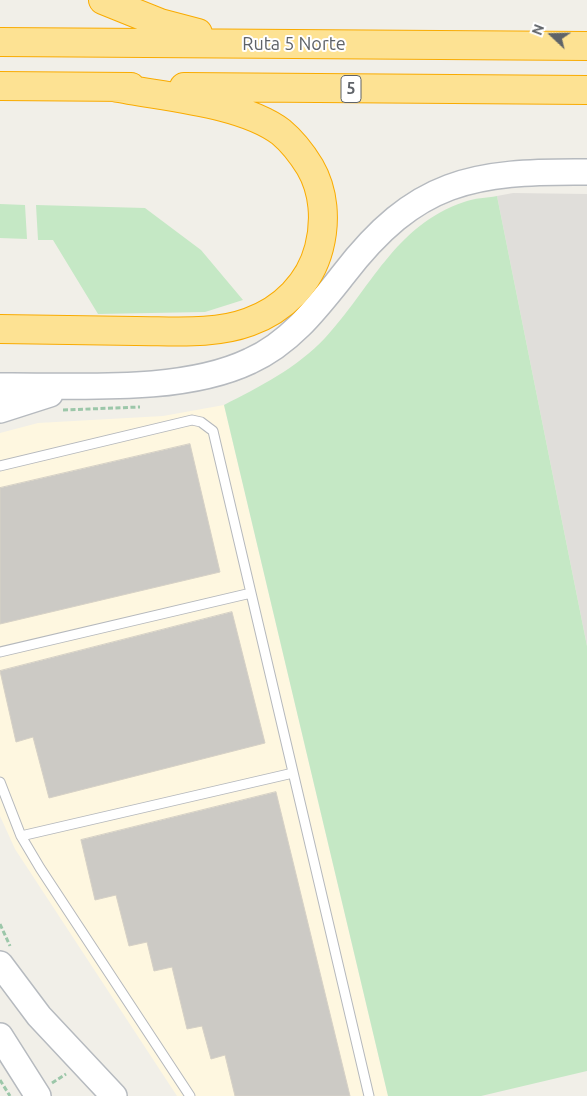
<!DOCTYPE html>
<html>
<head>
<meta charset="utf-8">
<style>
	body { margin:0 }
	#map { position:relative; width:587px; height:1096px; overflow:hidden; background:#f1efe8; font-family:Ubuntu,sans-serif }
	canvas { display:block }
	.north { position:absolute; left:527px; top:10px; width:50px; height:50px; -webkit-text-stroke:4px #fff; paint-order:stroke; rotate:291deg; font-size:14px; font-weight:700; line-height:20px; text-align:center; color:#5f6368 }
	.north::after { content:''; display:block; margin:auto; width:18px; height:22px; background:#5f6368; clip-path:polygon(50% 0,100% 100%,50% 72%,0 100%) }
</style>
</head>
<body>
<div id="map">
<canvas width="587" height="1096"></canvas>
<div class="north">N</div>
</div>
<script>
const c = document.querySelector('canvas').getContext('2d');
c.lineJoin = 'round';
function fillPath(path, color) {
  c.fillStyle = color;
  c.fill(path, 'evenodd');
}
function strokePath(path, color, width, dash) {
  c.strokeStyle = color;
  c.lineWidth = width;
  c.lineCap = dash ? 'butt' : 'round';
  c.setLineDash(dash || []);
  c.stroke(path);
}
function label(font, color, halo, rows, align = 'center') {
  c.font = font + ' Ubuntu,sans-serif';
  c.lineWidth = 4;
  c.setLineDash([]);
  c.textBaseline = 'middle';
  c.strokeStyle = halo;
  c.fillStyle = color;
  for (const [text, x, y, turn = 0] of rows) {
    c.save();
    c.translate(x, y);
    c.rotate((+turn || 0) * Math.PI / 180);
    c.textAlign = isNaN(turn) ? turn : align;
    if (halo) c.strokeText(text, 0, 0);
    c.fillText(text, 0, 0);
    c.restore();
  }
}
fillPath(new Path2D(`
	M224,405L388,1096H177L15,849L0,816V433L38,423L163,416Z`), '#fef7e0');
fillPath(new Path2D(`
	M513,193L587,194V646L497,196Z`), '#e0deda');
fillPath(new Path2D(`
	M497,196L587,646V1071L481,1096H388L224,405C259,387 297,368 325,338C370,290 395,225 464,202C474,198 487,198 497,196Z
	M0,204L25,205L27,239L0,238Z
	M36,205L145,208L201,250L243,300L205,312L98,314L53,240H38Z`), '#c5e8c5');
const building = new Path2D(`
	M190,444L220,572L0,624V488Z
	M232,612L265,743L49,798L33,737L16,742L0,671Z
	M276,792L350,1096H235L225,1055L211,1059L202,1026L187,1029L172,967L154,971L147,942L129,946L116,895L95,900L81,840Z`);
fillPath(building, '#cccac5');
strokePath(building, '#d6d1c6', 1);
const lane = new Path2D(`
	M0,466L192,420L201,422L213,431L369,1096
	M0,652L251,593
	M0,782L21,836L40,868L190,1096
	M21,836L293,773`);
const secondary = new Path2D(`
	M0,386C76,385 181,394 250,361C290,343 316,309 343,275C416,180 472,171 587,172
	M0,410L50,394
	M0,964L39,1016L114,1096
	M0,1036L38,1096`);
const highway = new Path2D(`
	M103,0L160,23L198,33
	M0,42L587,46
	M0,86L131,87
	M184,87L587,90
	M0,329C45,330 91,330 136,331C174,331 214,335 249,322C283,310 310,283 319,248C326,221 324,191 310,167C302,154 293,142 281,132C241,102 163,97 114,87`);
strokePath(lane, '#b5b8bc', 11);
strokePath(secondary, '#b6babf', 28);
strokePath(highway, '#f9ab00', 30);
strokePath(new Path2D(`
	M63,410L140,407
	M0,924L10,946
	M0,1080L10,1096
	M52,1083L66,1074`), '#9cc7a9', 3, [5, 2.5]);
strokePath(lane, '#fff', 9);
strokePath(secondary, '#fff', 25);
strokePath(highway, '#fde293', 28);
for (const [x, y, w] of [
	[351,89,20]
]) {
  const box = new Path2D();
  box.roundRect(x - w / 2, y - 13.5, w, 27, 4);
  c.fillStyle = '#fff';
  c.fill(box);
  strokePath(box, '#5f6368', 1);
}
label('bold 16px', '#5f6368', null, [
	["5",351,89]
]);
label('18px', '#5f6368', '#fff', [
	["Ruta 5 Norte",294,44]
]);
</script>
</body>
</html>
